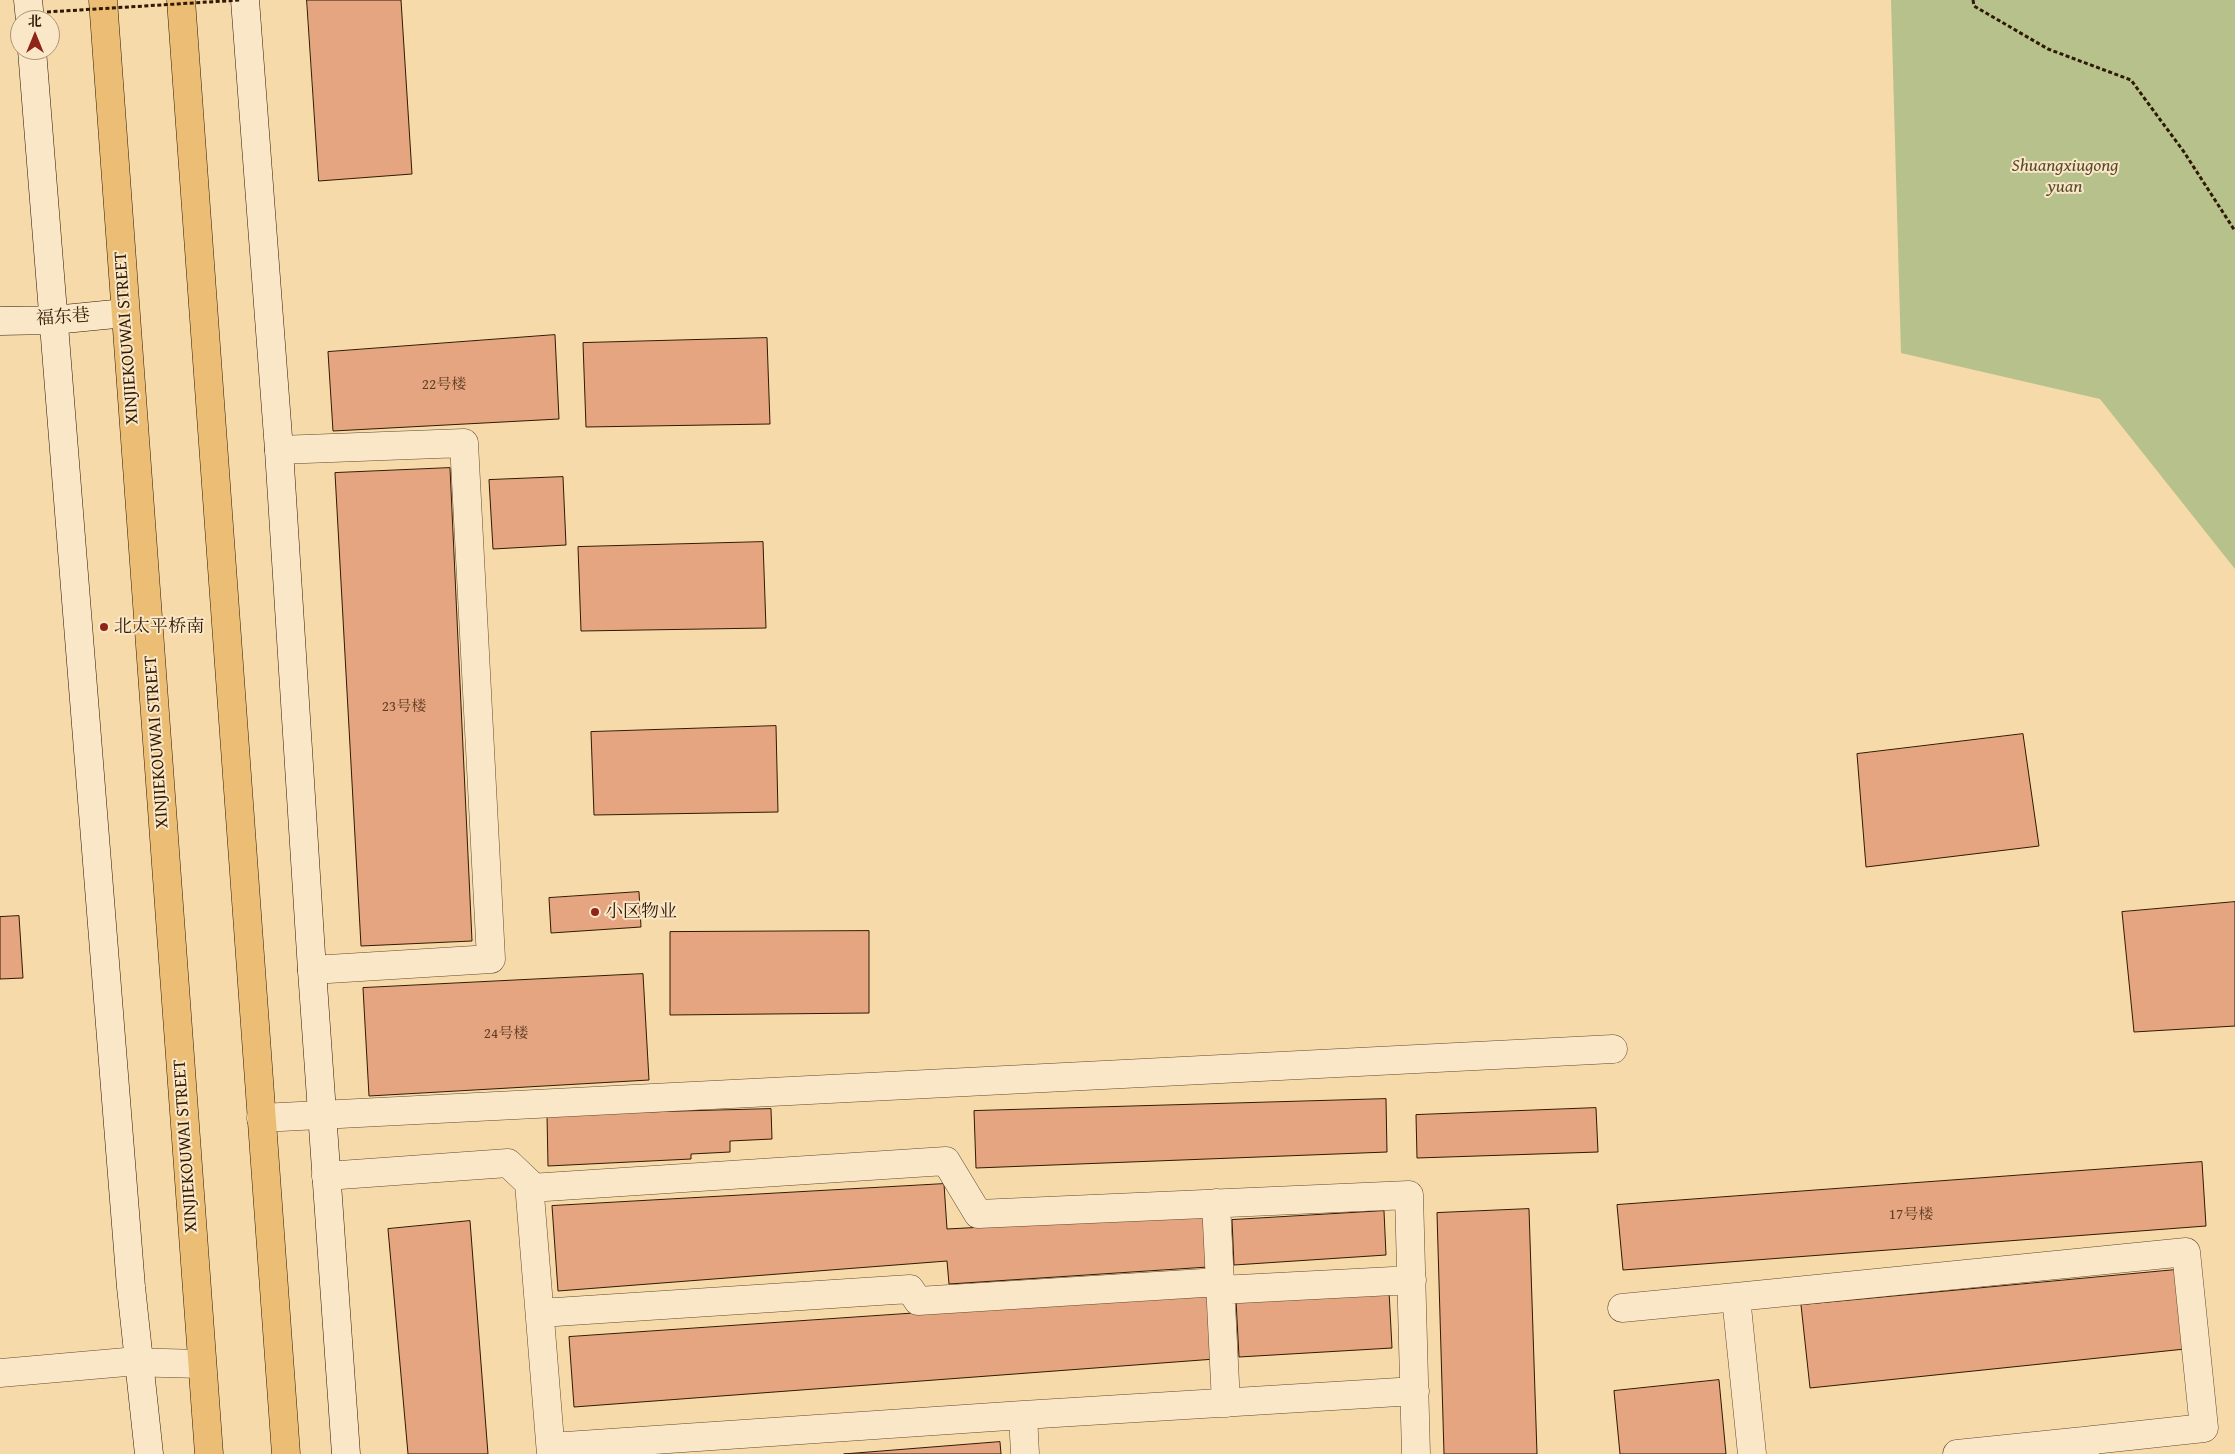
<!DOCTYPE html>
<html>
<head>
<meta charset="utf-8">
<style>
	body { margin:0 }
	#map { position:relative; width:2235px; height:1454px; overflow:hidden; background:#f6daaa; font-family:"Gentium Book Plus","Noto Serif SC",serif }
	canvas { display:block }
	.north { position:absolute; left:10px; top:10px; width:50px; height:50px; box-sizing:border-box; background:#f9e7c8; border:1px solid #a99579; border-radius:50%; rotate:0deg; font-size:14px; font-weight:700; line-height:20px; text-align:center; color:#301903 }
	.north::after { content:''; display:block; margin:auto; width:18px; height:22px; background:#8f2418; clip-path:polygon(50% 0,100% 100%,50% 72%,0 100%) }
</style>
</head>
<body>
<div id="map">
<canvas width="2235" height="1454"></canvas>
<div class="north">北</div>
</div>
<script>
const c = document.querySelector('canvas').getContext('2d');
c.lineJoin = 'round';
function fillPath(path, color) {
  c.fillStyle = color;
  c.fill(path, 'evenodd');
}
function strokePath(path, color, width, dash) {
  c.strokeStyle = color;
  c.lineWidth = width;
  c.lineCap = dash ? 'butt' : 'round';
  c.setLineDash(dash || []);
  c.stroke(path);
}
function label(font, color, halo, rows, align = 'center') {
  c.font = font + ' "Gentium Book Plus","Noto Serif SC",serif';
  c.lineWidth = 4;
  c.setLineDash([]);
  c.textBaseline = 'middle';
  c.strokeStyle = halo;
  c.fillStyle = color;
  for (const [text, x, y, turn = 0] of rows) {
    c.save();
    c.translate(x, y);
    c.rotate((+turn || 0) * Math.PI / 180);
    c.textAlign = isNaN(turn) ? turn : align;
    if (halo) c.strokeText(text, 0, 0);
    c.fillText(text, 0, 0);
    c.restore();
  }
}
fillPath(new Path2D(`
	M1891,0H2235V569L2100,399L1901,353Z`), '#b7c18c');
const building = new Path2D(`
	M307,0H401L412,174L319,181Z
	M555,335L559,419L333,431L328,352Z
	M767,338L770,424L586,427L583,343Z
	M450,468L472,941L361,946L335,473Z
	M563,477L566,545L493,549L489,480Z
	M763,542L766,628L581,631L578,547Z
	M776,726L778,812L594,815L591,732Z
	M2023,734L2039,846L1866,867L1857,754Z
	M639,892L641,927L551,933L549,898Z
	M2235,902V1026L2134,1032L2122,912Z
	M19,916L23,978L0,979V917Z
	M869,931V1013L670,1015V932Z
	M643,974L649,1080L369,1096L363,988Z
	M1386,1099L1387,1152L976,1168L974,1111Z
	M1596,1108L1598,1152L1417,1158L1416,1115Z
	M771,1109L772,1139L730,1141V1152L691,1154V1159L548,1166L547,1115Z
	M2202,1162L2206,1226L1623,1270L1617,1205Z
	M944,1184L947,1229L1207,1215L1208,1267L949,1284L947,1261L558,1291L552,1206Z
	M1529,1209L1537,1454H1444L1437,1213Z
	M1384,1211L1386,1255L1234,1265L1232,1220Z
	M470,1221L488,1454H408L388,1229Z
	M2175,1270L2185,1349L1810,1388L1801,1305Z
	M1389,1291L1392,1348L1239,1357L1236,1300Z
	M1211,1293L1215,1359L574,1407L569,1337Z
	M1719,1380L1726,1454H1620L1614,1391Z
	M1000,1442L1001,1454H844Z`);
fillPath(building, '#e5a580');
strokePath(building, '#301903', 1);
const street = new Path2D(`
	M279,450L464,443L491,959L312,970
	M261,1118L1613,1049
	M326,1176L508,1163L529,1183L551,1454
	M530,1188L946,1161L978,1214L1409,1195L1416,1454
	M1216,1203L1226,1403
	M1220,1290L1412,1280
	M1622,1308L1736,1297
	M540,1313L910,1289L918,1301L1219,1282
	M0,1373L126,1362L202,1364
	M551,1447L1023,1415
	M1025,1454L1023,1415L1415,1391
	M1752,1454L1736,1297L2186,1252L2204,1428L2084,1441
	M1957,1454L2084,1441L2085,1454`);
const secondary = new Path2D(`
	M28,0L30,20
	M245,0L279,450L312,970L346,1454
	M32,50L131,1287L149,1454
	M0,321L54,320L125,313`);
const primary = new Path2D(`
	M103,0L209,1454
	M181,0L286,1454`);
strokePath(street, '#62492d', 29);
strokePath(secondary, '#301903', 29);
strokePath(primary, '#301903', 29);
strokePath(new Path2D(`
	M1973,0L1974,6L2048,49L2131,80L2184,152L2235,231`), '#301903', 3, [4, 2.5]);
strokePath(street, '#f9e7c8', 28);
strokePath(secondary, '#f9e7c8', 28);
strokePath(primary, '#ebbd75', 28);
strokePath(new Path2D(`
	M47,12L241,0`), '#301903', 3, [4, 2.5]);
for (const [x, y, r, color] of [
	[104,627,5,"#8f2418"],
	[595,912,5,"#8f2418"]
]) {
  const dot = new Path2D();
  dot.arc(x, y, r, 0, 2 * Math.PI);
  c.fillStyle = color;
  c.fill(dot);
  strokePath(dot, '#f9e7c8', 2);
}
label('15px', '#5d3c22', null, [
	["22号楼",444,385],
	["23号楼",404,707],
	["24号楼",506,1034],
	["17号楼",1911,1215]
]);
label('italic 18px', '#584b2c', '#f9e7c8', [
	["Shuangxiugong",2065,166],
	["yuan",2065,187]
]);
label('18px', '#301903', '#f9e7c8', [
	["福东巷",63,318,-4],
	["XINJIEKOUWAI STREET",127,338,-94],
	["XINJIEKOUWAI STREET",157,742,-94],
	["XINJIEKOUWAI STREET",186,1146,-94]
]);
label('18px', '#301903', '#f9e7c8', [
	["北太平桥南",114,627],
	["小区物业",605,912]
], 'left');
</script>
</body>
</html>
